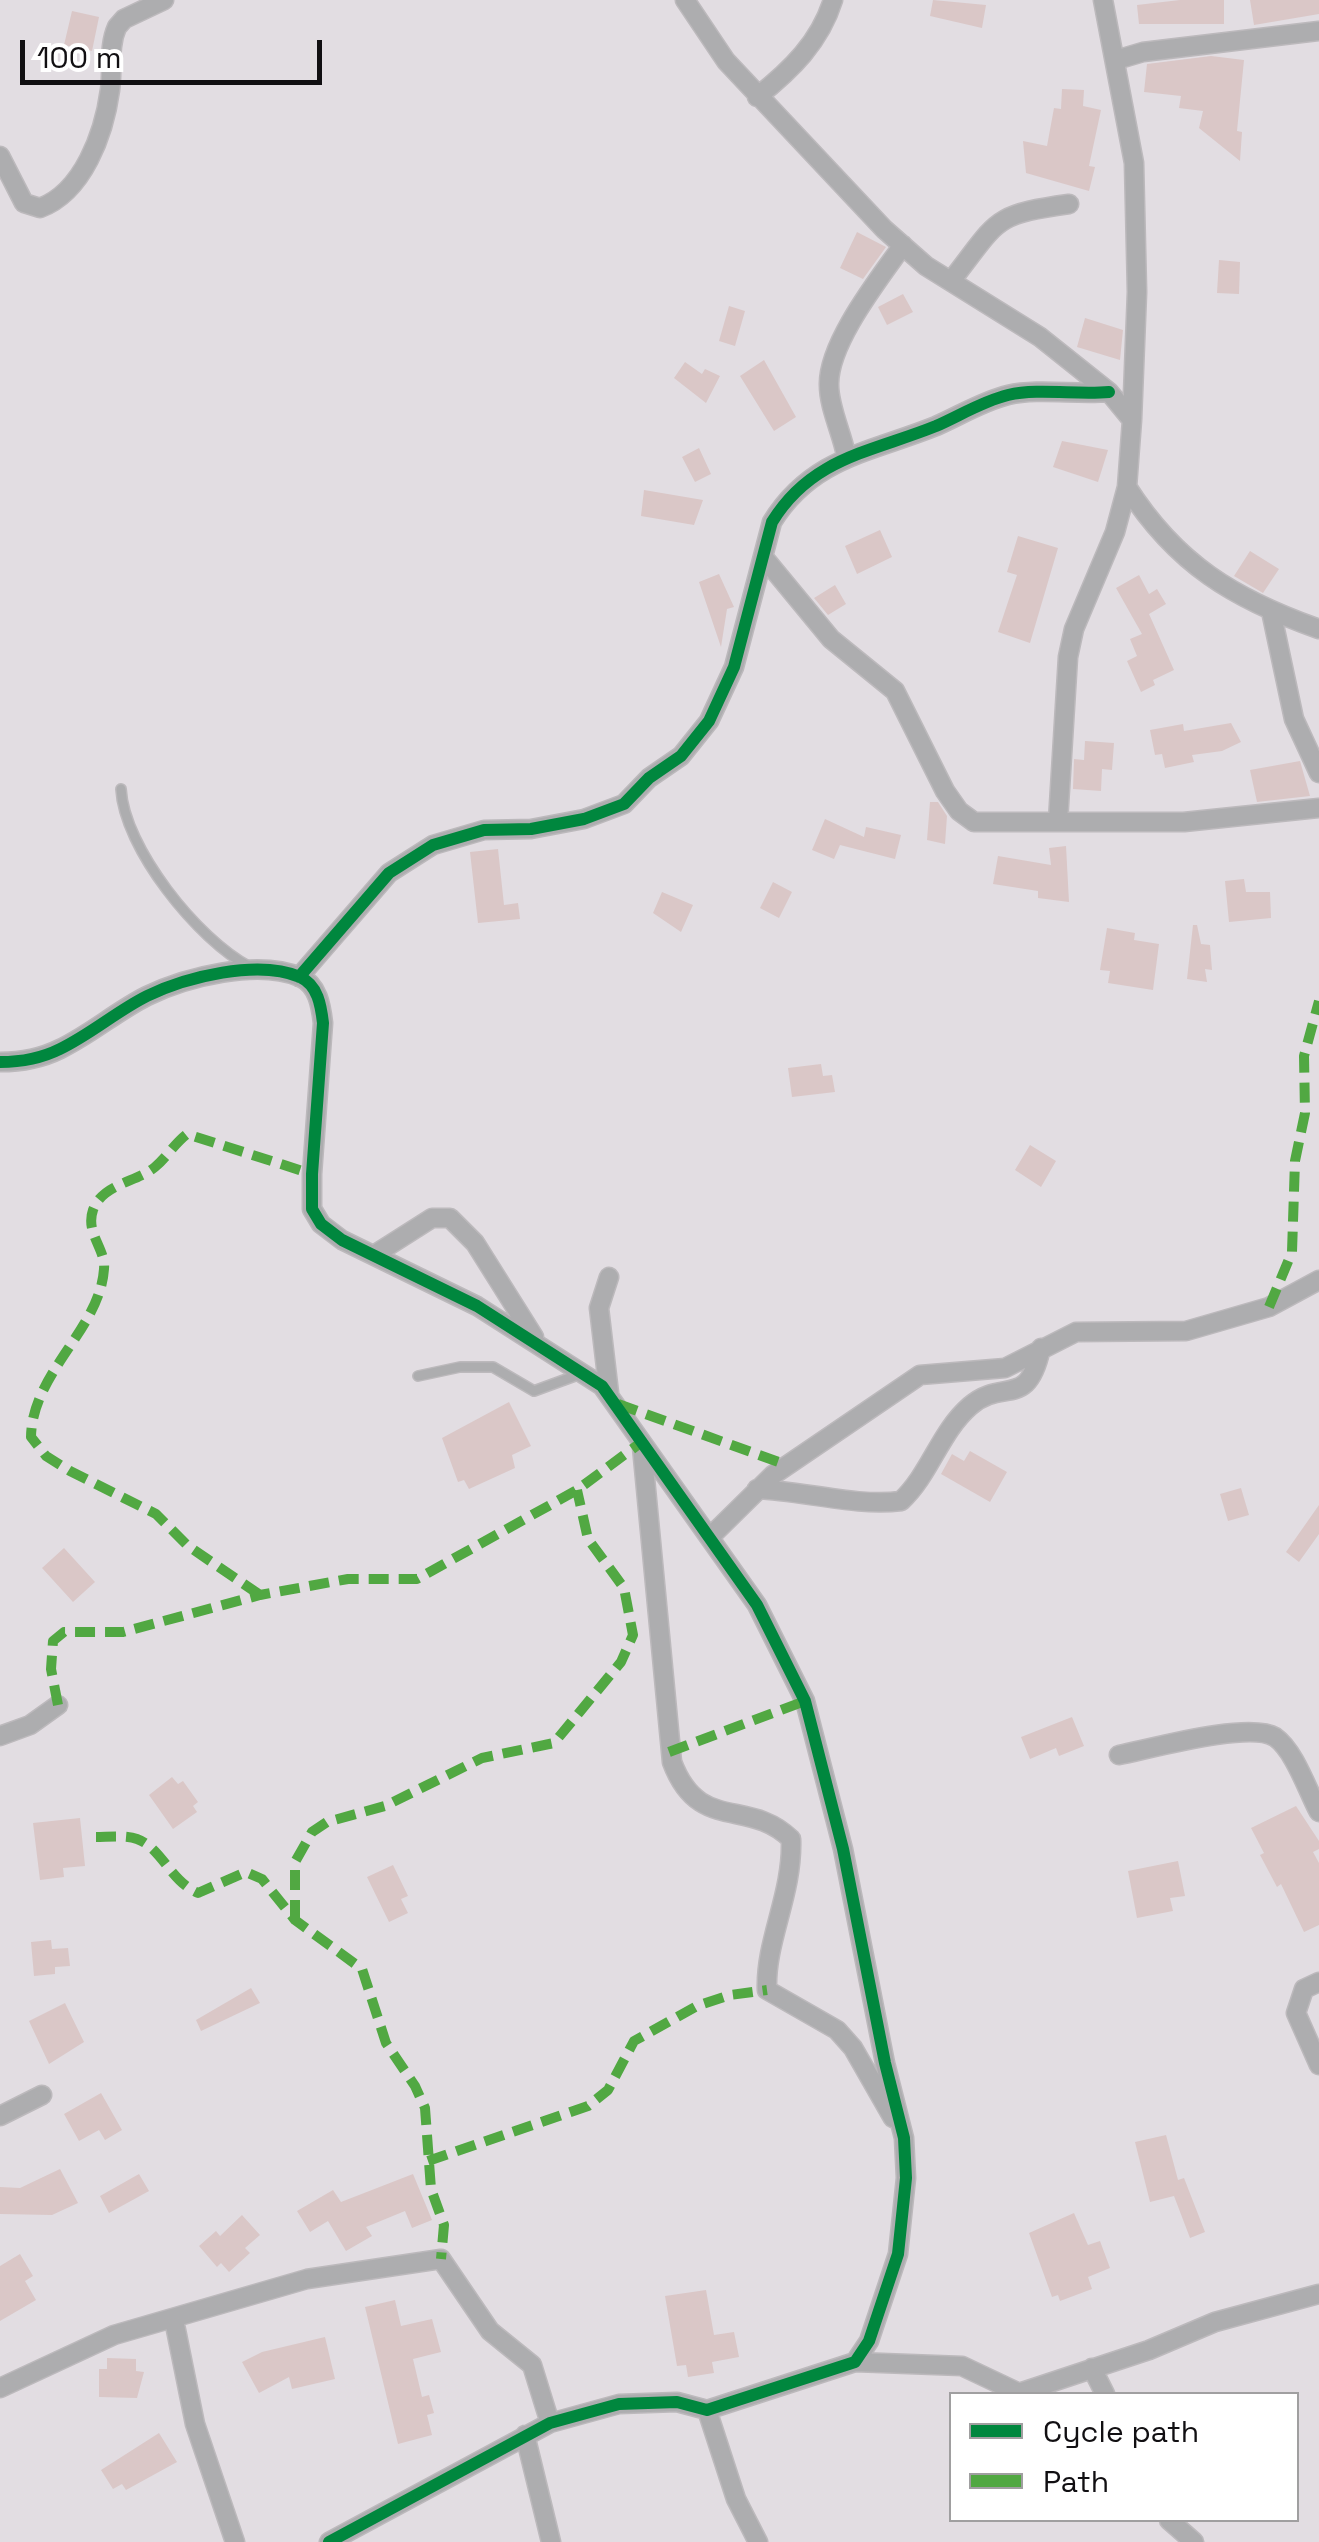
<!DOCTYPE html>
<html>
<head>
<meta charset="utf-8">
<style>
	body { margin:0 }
	#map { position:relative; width:1319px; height:2542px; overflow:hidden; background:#e2dde2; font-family:"Space Grotesk",sans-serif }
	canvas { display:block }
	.legend { position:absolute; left:949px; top:2392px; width:350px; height:130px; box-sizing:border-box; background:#fff; border:2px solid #a09fa0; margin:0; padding:12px 18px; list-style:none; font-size:30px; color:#110f12 }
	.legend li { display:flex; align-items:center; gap:20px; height:50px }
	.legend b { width:50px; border:2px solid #a09fa0 }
	.scale { position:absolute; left:20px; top:40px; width:302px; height:45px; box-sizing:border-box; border:5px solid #110f12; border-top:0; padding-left:12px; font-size:30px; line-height:35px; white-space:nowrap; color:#110f12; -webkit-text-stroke:8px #fff; paint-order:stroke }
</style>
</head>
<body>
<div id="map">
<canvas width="1319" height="2542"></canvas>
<ul class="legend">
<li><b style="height:12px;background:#00873e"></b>Cycle path</li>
<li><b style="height:12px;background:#51a842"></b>Path</li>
</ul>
<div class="scale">100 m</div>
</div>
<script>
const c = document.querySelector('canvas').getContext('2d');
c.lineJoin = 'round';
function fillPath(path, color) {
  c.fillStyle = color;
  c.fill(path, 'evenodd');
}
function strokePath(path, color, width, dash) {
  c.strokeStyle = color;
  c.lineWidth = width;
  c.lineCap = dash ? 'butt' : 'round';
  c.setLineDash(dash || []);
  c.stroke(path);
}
fillPath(new Path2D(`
	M933,0L986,5L982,28L930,16Z
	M1180,0H1224V24H1139L1137,5Z
	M1250,0H1319V14L1254,25Z
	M72,11L99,17L92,51L64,45Z
	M1211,56L1244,60L1237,131L1242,132L1240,161L1199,128L1203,111L1179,108L1181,96L1144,92L1147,64Z
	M1062,89L1084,90L1083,106L1101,110L1089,166L1095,167L1089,191L1026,173L1023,141L1047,146L1054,108L1061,109Z
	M857,232L886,247L863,279L840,268Z
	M1219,260L1240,262L1239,294L1217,293Z
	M903,294L913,312L887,325L878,307Z
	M729,306L745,311L735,346L719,341Z
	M1085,318L1123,330L1120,360L1077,347Z
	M764,360L796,417L774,431L740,376Z
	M685,362L702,374L705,369L720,376L706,403L674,378Z
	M1062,441L1108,450L1098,482L1053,467Z
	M699,448L711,474L695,482L682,457Z
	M644,490L703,500L694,525L641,516Z
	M880,530L892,557L857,574L845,546Z
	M1018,536L1058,548L1030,643L998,632L1017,575L1007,572Z
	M1250,551L1279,569L1263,593L1234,576Z
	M719,574L734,607L727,609L721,647L699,582Z
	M1139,575L1149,594L1157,589L1166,604L1149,614L1174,670L1153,680L1155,685L1141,692L1127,661L1137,656L1130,639L1142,634L1116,588Z
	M835,585L846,604L828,615L814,598Z
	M1231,723L1241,742L1222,751L1192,755L1194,762L1165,768L1162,754L1155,755L1150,730L1183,724L1184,731Z
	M1085,741L1114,743L1112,770L1102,769L1101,791L1073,789L1074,759L1084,760Z
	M1300,761L1310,796L1257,802L1250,770Z
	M930,802H938L947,816L945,844L927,840Z
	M825,819L864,837L866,827L901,835L895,859L840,845L834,859L812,850Z
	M1066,846L1069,902L1038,898V891L993,884L998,856L1051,865L1049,848Z
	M498,849L504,905L518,903L520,919L478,923L470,852Z
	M1244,879L1246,892H1270L1271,918L1229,922L1225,881Z
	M773,882L792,892L779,918L760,908Z
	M662,892L693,905L681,932L653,913Z
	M1193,925H1197L1201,944L1210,945L1212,970L1205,969L1207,982L1187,979Z
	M1107,928L1135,933L1134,940L1159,944L1153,990L1108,983L1110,971L1100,970Z
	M821,1064L823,1076L832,1075L835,1092L792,1097L788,1068Z
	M1030,1145L1056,1161L1041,1187L1015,1170Z
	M509,1402L531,1446L512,1455L515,1468L469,1489L464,1480L458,1482L442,1438Z
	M970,1451L1007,1472L990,1502L941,1474L952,1454L964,1461Z
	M1241,1488L1249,1515L1228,1521L1220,1494Z
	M1319,1505V1534L1299,1562L1286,1552Z
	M64,1548L95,1582L73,1602L42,1568Z
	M1072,1717L1084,1746L1059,1756L1056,1748L1030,1759L1021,1737Z
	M172,1777L178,1784L183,1781L198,1802L193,1806L197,1812L173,1829L149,1795Z
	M1296,1806L1319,1841V1849L1313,1852L1319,1863V1925L1304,1932L1281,1884L1277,1887L1260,1855L1264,1853L1251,1828Z
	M80,1818L85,1866L63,1868L64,1877L40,1880L33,1823Z
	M1178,1861L1185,1896L1170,1898L1173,1911L1137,1918L1128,1871Z
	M393,1865L408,1896L401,1899L408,1913L389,1922L367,1877Z
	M51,1940L52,1949L68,1948L70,1966L55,1967V1974L34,1976L31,1942Z
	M251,1988L260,2003L201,2031L196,2020Z
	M65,2003L84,2042L49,2064L29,2021Z
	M101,2093L122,2130L105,2140L99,2130L79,2141L64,2114Z
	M1166,2135L1178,2180L1184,2178L1205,2232L1190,2238L1174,2196L1150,2202L1135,2142Z
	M60,2169L78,2203L52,2215L0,2214V2187L20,2188Z
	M139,2174L149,2191L109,2213L100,2196Z
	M413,2174L432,2220L412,2228L405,2211L366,2227L372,2236L346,2251L328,2221L310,2232L297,2211L333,2190L341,2202Z
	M1074,2213L1088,2245L1100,2241L1110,2268L1088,2277L1092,2289L1060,2301L1058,2295L1052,2297L1029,2233Z
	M242,2215L260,2235L245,2248L250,2253L229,2272L221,2263L217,2267L199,2246L216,2231L220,2236Z
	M20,2254L33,2276L25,2281L36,2300L0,2321V2266Z
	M706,2290L714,2335L734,2332L739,2357L712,2362L714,2373L688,2377L686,2365L677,2366L665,2296Z
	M395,2300L401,2326L432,2319L441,2352L413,2359L422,2397L429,2395L434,2413L427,2415L432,2435L398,2444L365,2307Z
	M325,2337L335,2379L292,2389L289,2377L259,2393L242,2362L262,2352Z
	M107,2358L136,2359V2371L144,2372L137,2398L99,2397V2369H107Z
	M159,2433L177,2462L126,2490L122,2484L113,2489L101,2470Z`), '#dac7c7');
const service = new Path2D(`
	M121,789C124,848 198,940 250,967
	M418,1376L460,1367H493L534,1391L583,1373`);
const minor = new Path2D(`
	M685,0L726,61L884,229L926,266L1040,337L1109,392L1132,420L1127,487L1115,532L1074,629L1068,657L1058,821
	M1103,0L1134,163L1137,292L1132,420
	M1116,60L1143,52L1319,31
	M757,97C791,70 820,42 833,0
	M0,156L24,203L40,208C83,192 104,134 110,90C113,69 108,47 117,27L124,19L164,0
	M951,281C999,220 991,215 1069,204
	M846,455C842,433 829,408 829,385C828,343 879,279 903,245
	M1127,487C1176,564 1234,599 1319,629
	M765,559L831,639L895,691L945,791L959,811L974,822H1184L1319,808
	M1271,611L1294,719L1319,773
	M299,977L389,873L433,845L484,830L531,829L584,819L624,804L649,778L681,756L709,721L734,667L772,522C812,457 872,452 936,426C959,416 983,401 1008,395C1039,388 1076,395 1109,392
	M0,1062C20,1062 42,1058 60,1049C91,1034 117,1011 147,996C186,977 258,959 300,977C318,985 321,1006 323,1023L312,1174V1209L321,1224L342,1240L477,1306L602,1386L757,1605L805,1701L843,1849L885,2063L904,2138L906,2178L898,2254L869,2341L855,2362L707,2410L677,2402L619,2404L550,2423L329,2542
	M377,1253L432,1218H450L475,1243L534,1337
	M609,1393L599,1308L609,1277
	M642,1447L672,1762C699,1834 748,1797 791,1839C793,1895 765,1940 767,1990L837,2030L853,2048L893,2118
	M757,1489C803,1491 858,1507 901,1501C930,1474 940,1432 970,1406C1004,1377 1027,1411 1041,1348
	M710,1537L773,1475L920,1375L1005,1368L1076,1332L1186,1331L1269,1307L1319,1280
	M0,1736L30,1725L58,1705
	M1119,1755C1150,1749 1249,1721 1275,1737C1295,1751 1308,1792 1319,1812
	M1319,1982L1304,1989L1296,2013L1319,2065
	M0,2116L42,2095
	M174,2320L195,2424L235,2542
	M855,2362L962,2366L1019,2393L1149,2350L1215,2322L1319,2294
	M1092,2368L1105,2394
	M0,2388L114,2335L307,2279L441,2259L490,2331L532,2365L550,2423
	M707,2410L736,2499L758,2542
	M525,2435L551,2542
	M1169,2520L1194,2542`);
strokePath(service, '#bcb9bc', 12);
strokePath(minor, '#bcb9bc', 21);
strokePath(service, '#adadaf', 9);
strokePath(minor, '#adadaf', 18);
strokePath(new Path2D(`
	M1269,1307L1292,1252L1295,1161L1305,1113L1304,1056L1319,1001
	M618,1404L787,1465
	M260,1595L188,1546L156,1514L70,1471L46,1456L31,1437C32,1373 100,1329 104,1269C106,1249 85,1233 93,1210C103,1183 136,1183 155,1167C167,1157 174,1144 187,1134L312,1174
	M58,1705L51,1669L53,1641L64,1632H123L260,1595L348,1579H417L577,1490L639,1444
	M669,1752L805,1701
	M96,1837C108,1837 126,1835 137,1839C162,1848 170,1881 198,1893L246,1872L262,1879L295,1920L362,1969L386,2043L415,2086L425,2108L431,2189L444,2225L441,2259
	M295,1920V1862L312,1832L327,1822L385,1806L482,1758L554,1743L621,1662L633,1635L624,1588L588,1539L577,1490
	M428,2161L588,2106L608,2090L634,2041L697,2006L730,1995L767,1990`), '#51a842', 10, [20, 10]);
strokePath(new Path2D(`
	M299,977L389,873L433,845L484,830L531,829L584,819L624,804L649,778L681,756L709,721L734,667L772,522C812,457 872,452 936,426C959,416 983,401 1008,395C1039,388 1076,395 1109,392
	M0,1062C20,1062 42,1058 60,1049C91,1034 117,1011 147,996C186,977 258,959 300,977C318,985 321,1006 323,1023L312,1174V1209L321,1224L342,1240L477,1306L602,1386L757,1605L805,1701L843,1849L885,2063L904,2138L906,2178L898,2254L869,2341L855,2362L707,2410L677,2402L619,2404L550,2423L329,2542`), '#00873e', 12);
</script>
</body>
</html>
